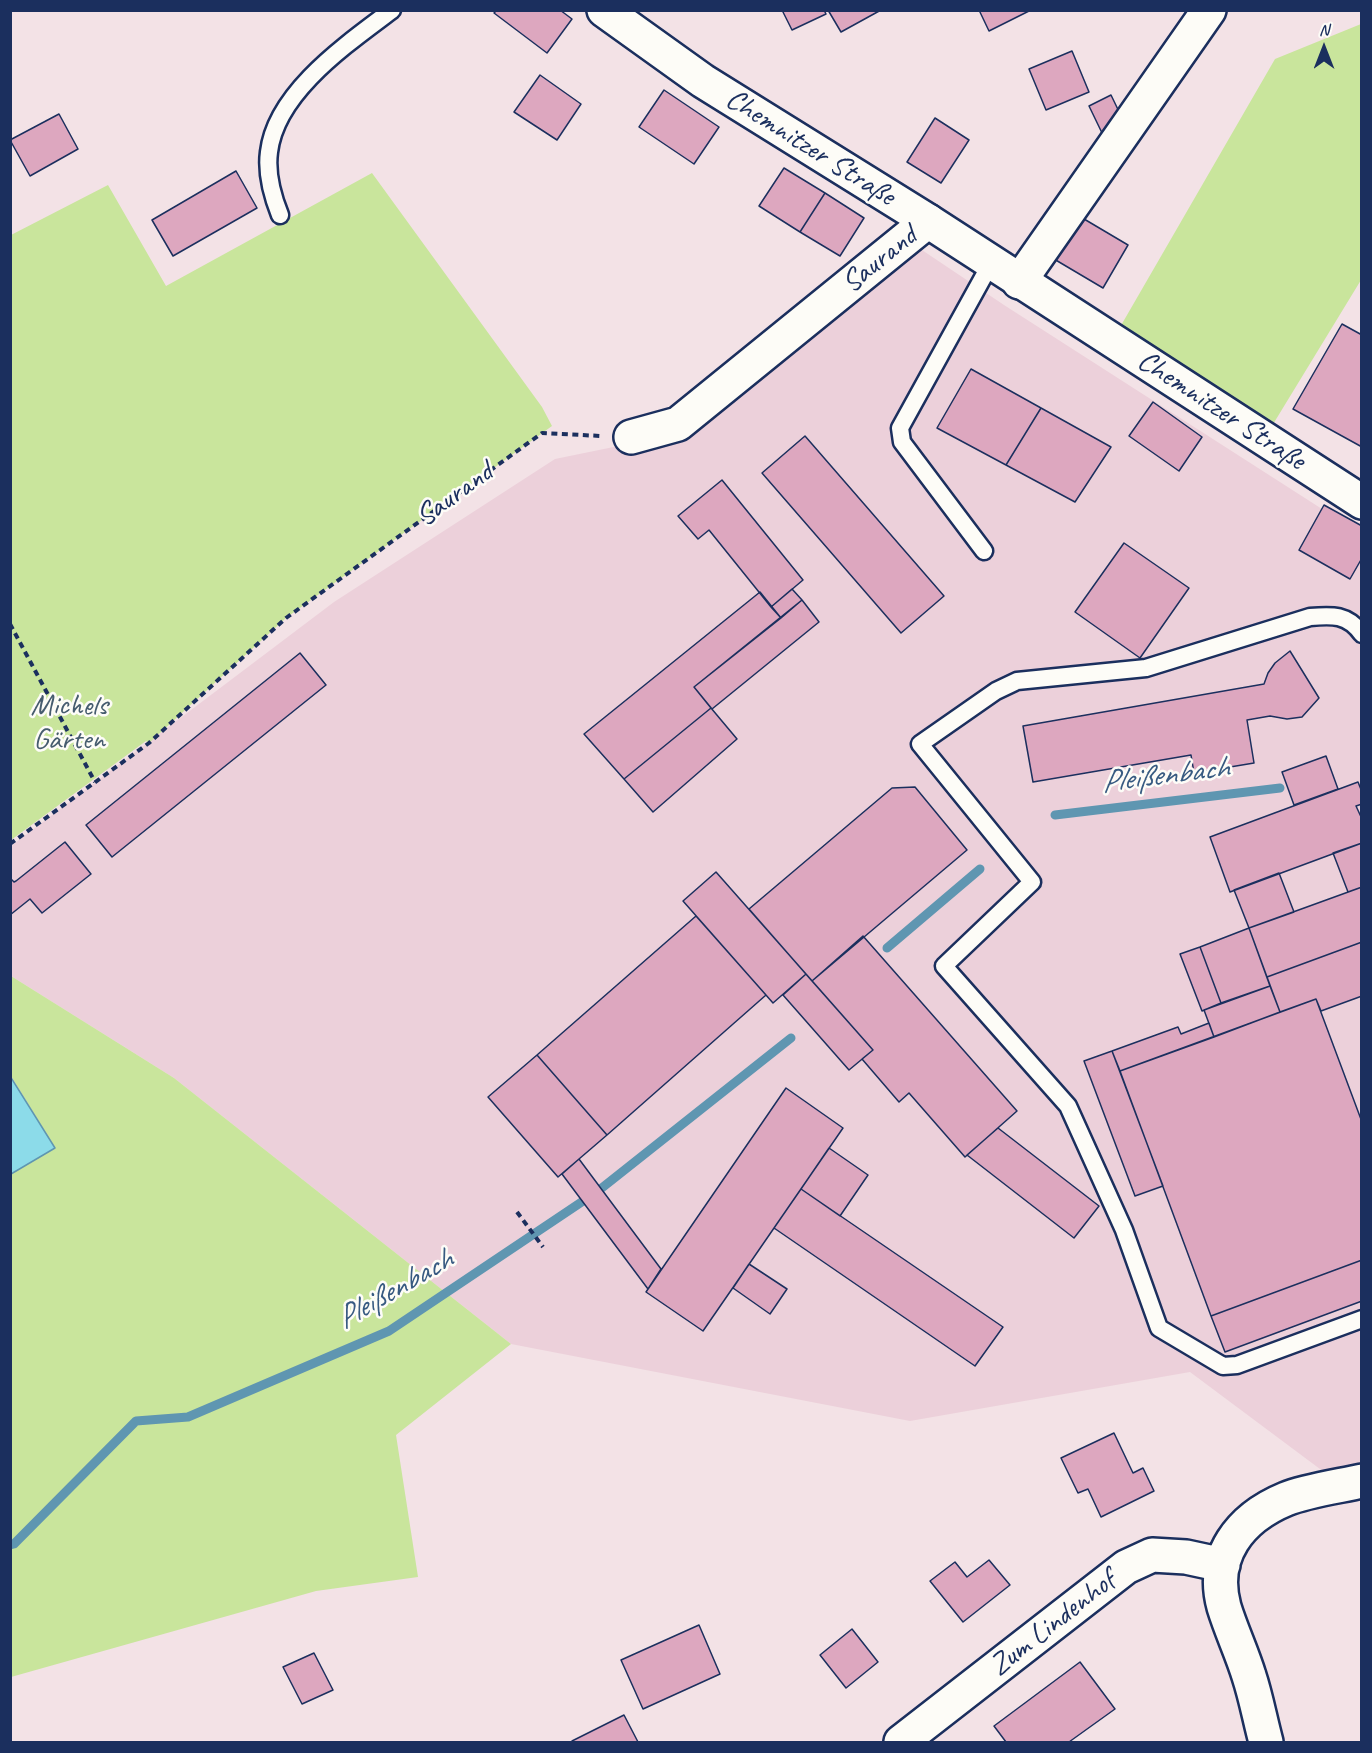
<!DOCTYPE html>
<html>
<head>
<meta charset="utf-8">
<style>
	body { margin:0 }
	#map { position:relative; width:1372px; height:1753px; overflow:hidden; background:#f3e2e6; font-family:Caveat,sans-serif }
	canvas { display:block }
	.frame { position:absolute; inset:0; border:12px solid #1b2f5e; pointer-events:none }
	.north { position:absolute; left:1294px; top:18px; width:60px; height:60px; -webkit-text-stroke:4px #fdfcf7; paint-order:stroke; rotate:0deg; font-size:16px; font-weight:700; line-height:24px; text-align:center; color:#1b2f5e }
	.north::after { content:''; display:block; margin:auto; width:21px; height:27px; background:#1b2f5e; clip-path:polygon(50% 0,100% 100%,50% 72%,0 100%) }
</style>
</head>
<body>
<div id="map">
<canvas width="1372" height="1753"></canvas>
<div class="frame"></div>
<div class="north">N</div>
</div>
<script>
const c = document.querySelector('canvas').getContext('2d');
c.lineJoin = 'round';
function fillPath(path, color) {
  c.fillStyle = color;
  c.fill(path, 'evenodd');
}
function strokePath(path, color, width, dash) {
  c.strokeStyle = color;
  c.lineWidth = width;
  c.lineCap = dash ? 'butt' : 'round';
  c.setLineDash(dash || []);
  c.stroke(path);
}
function label(font, color, halo, rows, align = 'center') {
  c.font = font + ' Caveat,sans-serif';
  c.lineWidth = 5;
  c.setLineDash([]);
  c.textBaseline = 'middle';
  c.strokeStyle = halo;
  c.fillStyle = color;
  for (const [text, x, y, turn = 0] of rows) {
    c.save();
    c.translate(x, y);
    c.rotate((+turn || 0) * Math.PI / 180);
    c.textAlign = isNaN(turn) ? turn : align;
    if (halo) c.strokeText(text, 0, 0);
    c.fillText(text, 0, 0);
    c.restore();
  }
}
fillPath(new Path2D(`
	M913,244L1004,305L1361,534V1470L1328,1475L1190,1372L910,1421L511,1344L174,1078L11,976V846L334,602L555,459L682,433Z`), '#ecd0da');
fillPath(new Path2D(`
	M1361,24V280L1264,439L1112,341L1275,59Z
	M372,173L542,407L552,426L286,618L149,743L146,741L11,840V235L108,185L166,286Z
	M11,976L174,1078L511,1344L396,1435L418,1577L316,1591L11,1677V1174L55,1148L11,1076Z`), '#c9e59c');
const water = new Path2D(`
	M10,1076L55,1148L11,1174H10Z`);
fillPath(water, '#8cdbe9');
strokePath(water, '#5f96b1', 1.5);
strokePath(new Path2D(`
	M1055,815L1280,788
	M887,948L980,869
	M10,1545L14,1544L136,1421L188,1417L389,1331L598,1191L791,1038`), '#5f96b1', 9);
const building = new Path2D(`
	M497,10H560L572,19L547,53L494,13Z
	M782,10H824L826,14L792,30Z
	M828,10H881L841,32Z
	M979,10H1029V11L989,31Z
	M1072,51L1089,92L1046,110L1029,69Z
	M540,75L581,104L557,140L514,112Z
	M664,90L719,127L694,164L639,127Z
	M1111,95L1124,122L1103,135L1089,106Z
	M59,114L78,149L30,176L10,140Z
	M935,118L969,140L941,183L907,162Z
	M784,168L825,193L800,232L759,206Z
	M236,171L257,208L173,256L152,220Z
	M825,193L864,218L840,256L800,232Z
	M1079,216L1128,245L1103,288L1054,259Z
	M1342,324L1362,335V447L1293,409Z
	M971,369L1041,408L1006,465L937,428Z
	M1153,402L1202,437L1179,471L1129,436Z
	M1041,408L1111,447L1075,502L1006,465Z
	M805,436L944,596L901,633L762,473Z
	M722,480L803,580L771,607L709,530L698,539L678,516Z
	M1324,505L1362,526V558L1350,579L1299,550Z
	M1124,543L1189,588L1140,658L1075,612Z
	M792,589L802,600L781,618L771,607Z
	M760,592L781,618L694,687L711,708L624,779L584,734Z
	M802,600L819,622L712,709L694,687Z
	M1290,651L1319,698L1302,717L1287,719L1270,716L1247,720L1254,763L1194,773L1191,755L1033,782L1023,726L1264,684L1268,673L1275,663Z
	M300,653L326,685L112,857L86,825Z
	M711,708L737,739L653,812L624,779Z
	M1326,756L1338,789L1294,805L1282,772Z
	M1358,782L1362,792V804L1356,806L1362,819V843L1230,892L1210,837Z
	M915,787L967,850L812,981L749,909L892,788Z
	M65,842L91,874L42,913L30,899L10,915V878L14,882L16,881Z
	M1362,843V887L1348,892L1333,853Z
	M716,872L806,974L773,1003L683,901Z
	M1279,873L1294,912L1249,928L1234,890Z
	M1362,887V942L1267,977L1249,928Z
	M696,916L766,995L607,1135L537,1055Z
	M1249,928L1270,986L1221,1003L1200,947Z
	M863,936L1017,1111L965,1157L909,1093L899,1102L862,1059L873,1050L812,981Z
	M1362,942V996L1321,1011L1316,999L1280,1012L1267,977Z
	M1200,947L1221,1003L1202,1011L1180,954Z
	M806,974L873,1050L849,1070L783,995Z
	M1270,986L1280,1012L1214,1037L1204,1010Z
	M1316,999L1362,1122V1260L1211,1316L1120,1071Z
	M1209,1023L1214,1037L1120,1071L1112,1051L1178,1027L1181,1034Z
	M1112,1051L1163,1186L1135,1196L1084,1061Z
	M537,1055L607,1135L558,1177L488,1097Z
	M786,1088L843,1128L703,1331L646,1292Z
	M998,1128L1099,1206L1074,1238L967,1155Z
	M829,1148L868,1175L840,1216L801,1189Z
	M579,1159L661,1269L648,1289L562,1174Z
	M801,1189L1003,1327L975,1366L774,1228Z
	M1362,1260V1301L1225,1352L1211,1316Z
	M749,1264L787,1289L770,1314L733,1288Z
	M1114,1433L1133,1473L1143,1468L1154,1491L1101,1517L1088,1489L1078,1493L1061,1458Z
	M989,1560L1010,1585L963,1622L930,1581L955,1562L967,1577Z
	M699,1625L720,1674L643,1709L621,1660Z
	M852,1629L878,1662L846,1688L820,1655Z
	M314,1653L333,1690L302,1704L283,1667Z
	M1080,1662L1115,1709L1069,1742H1006L994,1726Z
	M624,1715L638,1742H573L572,1741Z`);
fillPath(building, '#dda7bf');
strokePath(building, '#1b2f5e', 1.5);
const service = new Path2D(`
	M280,215C272,195 266,174 269,152C276,92 347,44 392,10
	M984,551L902,442L900,428L991,263
	M1362,634C1348,614 1332,615 1310,617L1146,668L1017,681L996,691L920,744L1032,882L944,966L1068,1106L1124,1230L1159,1328L1223,1366L1237,1365L1362,1319`);
const minor = new Path2D(`
	M1019,282L1209,10
	M631,437L678,424L928,221
	M901,1742L1126,1567L1152,1555L1186,1557L1223,1565
	M1266,1742C1260,1720 1256,1697 1249,1676C1242,1653 1231,1630 1224,1607C1210,1556 1240,1518 1286,1499C1305,1491 1340,1486 1362,1481`);
const secondary = new Path2D(`
	M604,10L703,81L928,221L1362,502`);
strokePath(service, '#1b2f5e', 21);
strokePath(minor, '#1b2f5e', 38);
strokePath(secondary, '#1b2f5e', 38);
strokePath(new Path2D(`
	M10,624L95,782
	M10,844L149,743L286,618L542,433L601,436
	M517,1212L543,1247`), '#1b2f5e', 4, [6, 4.5]);
strokePath(service, '#fdfcf7', 16);
strokePath(minor, '#fdfcf7', 33);
strokePath(secondary, '#fdfcf7', 33);
label('30px', '#1b2f5e', '#fdfcf7', [
	["Chemnitzer Straße",810,148,32],
	["Saurand",880,260,-39],
	["Chemnitzer Straße",1221,411,33],
	["Saurand",455,495,-36],
	["Zum Lindenhof",1053,1624,-38]
]);
label('30px', '#465c6e', '#fdfcf7', [
	["Michels",69,706],
	["Gärten",69,740]
]);
label('italic 32px', '#375a81', '#fdfcf7', [
	["Pleißenbach",1165,776,-7],
	["Pleißenbach",395,1290,-30]
]);
</script>
</body>
</html>
